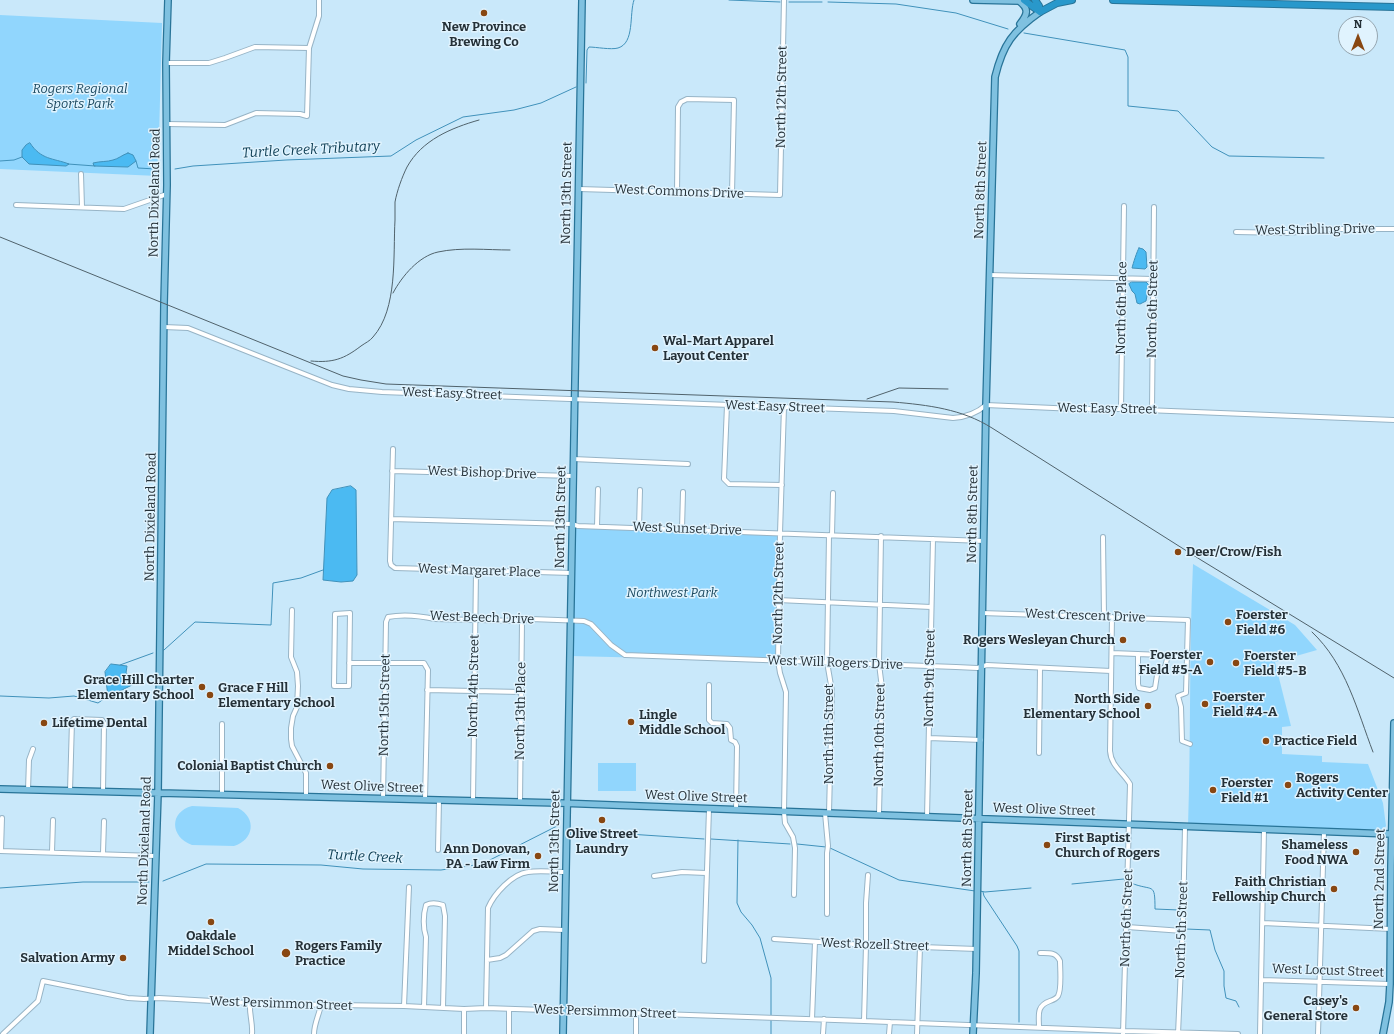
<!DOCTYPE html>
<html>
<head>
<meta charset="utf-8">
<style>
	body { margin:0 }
	#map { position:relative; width:1394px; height:1034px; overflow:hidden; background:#c9e8fa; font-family:Bitter,serif }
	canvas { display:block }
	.north { position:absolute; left:1338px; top:16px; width:40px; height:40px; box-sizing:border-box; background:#e0f3fe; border:1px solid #95a5af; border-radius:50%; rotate:0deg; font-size:11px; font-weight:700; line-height:16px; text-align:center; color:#253138 }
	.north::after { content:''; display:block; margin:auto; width:14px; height:18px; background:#884712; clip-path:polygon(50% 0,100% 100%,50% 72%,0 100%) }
</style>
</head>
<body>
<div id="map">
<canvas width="1394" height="1034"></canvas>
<div class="north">N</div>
</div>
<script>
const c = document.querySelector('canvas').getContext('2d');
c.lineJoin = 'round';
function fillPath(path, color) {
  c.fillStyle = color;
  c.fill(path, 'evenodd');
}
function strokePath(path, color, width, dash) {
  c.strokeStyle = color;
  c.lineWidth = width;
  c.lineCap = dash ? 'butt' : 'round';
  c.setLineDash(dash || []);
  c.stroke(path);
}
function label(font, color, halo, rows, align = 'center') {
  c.font = font + ' Bitter,serif';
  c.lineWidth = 3;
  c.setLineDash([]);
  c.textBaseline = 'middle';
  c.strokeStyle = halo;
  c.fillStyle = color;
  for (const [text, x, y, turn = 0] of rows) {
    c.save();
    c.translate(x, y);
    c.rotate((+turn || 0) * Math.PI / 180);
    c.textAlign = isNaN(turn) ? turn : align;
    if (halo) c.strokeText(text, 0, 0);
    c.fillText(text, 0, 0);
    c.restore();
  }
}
fillPath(new Path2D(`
	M0,15L162,23L158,176L0,169Z
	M572,524L780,533L778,661L570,656Z
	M1193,564L1295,625L1317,650L1275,662L1291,726L1282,727V754L1322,756V762L1368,764L1383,803L1386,826L1383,830L1188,827C1191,739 1189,651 1193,564Z
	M598,763H636V791H598Z
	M192,806L238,808C257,818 254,840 234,846L192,845C170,837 169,812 192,806Z`), '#91d6fd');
const water = new Path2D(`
	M30,143C41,160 53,158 69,164L66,166L29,164L22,157V150L26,145Z
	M128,153L133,155L136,161L128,167L94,166L93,163C101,161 107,162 113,160C118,159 122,155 128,153Z
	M1139,248L1143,249L1146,252L1147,267L1145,269L1132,268C1133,264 1137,251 1139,248Z
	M1132,282H1146L1149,285L1146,301L1140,304L1137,303L1135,294L1132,291L1129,284Z
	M351,486L356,490L357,575L353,581L341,582L323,580L327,498L332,490Z
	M111,664L127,666L126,673L131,677L134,684L108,697L105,672Z`);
fillPath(water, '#4bbaf2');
strokePath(water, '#4091ba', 1);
strokePath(new Path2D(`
	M729,0L780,2
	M789,2H822
	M828,2L896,4L956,13L1008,29
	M1024,33L1125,50L1128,57V106L1178,111L1212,147L1229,156L1324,158
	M586,83L587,50L589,47C596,47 611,50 618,48C635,43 629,14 634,0
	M0,161L14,160L22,157
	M136,161L138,168L156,169
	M68,164L95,166
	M175,169L193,166L286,160L391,156L416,140L463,117L514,110L541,103L576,87
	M164,650L195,622L271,625L273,583L301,578L323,570
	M120,665L153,653
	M0,696L49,698L74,696L98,703L108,696
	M577,828L583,831L704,839
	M711,839L790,844
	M738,840L737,903L741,912L752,925L760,938L771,978V1015
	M797,844L826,847
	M830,848L899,880L975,891
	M163,881L206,864L321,865L363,869L441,870L482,864L559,825
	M1131,883C1153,892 1155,881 1155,909L1179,910L1181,912
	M1072,884L1124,879
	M0,888L83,882H149
	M980,891L985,892L1031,888
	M983,892L984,896L1017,946L1019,951V1022
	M1185,915L1186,929L1210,930L1215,950L1224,971V986L1226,998L1236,1001L1239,1007
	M771,1034V1019`), '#4091ba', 1);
const minor = new Path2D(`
	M166,63H209L225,58L255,47L309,48
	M167,124L225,125L256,113L300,114L307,116L309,48L319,16V0
	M81,174L82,207
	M579,189L780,195L784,0
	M677,192L678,107L681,102L687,99L734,100L732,194
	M16,205L124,209L167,194
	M1236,232L1288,233L1325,229H1394
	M989,275L1153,279
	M164,327L188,328L332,385L349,389L382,392L784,407L894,411L953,418C966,417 976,414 986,405L1076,409H1121L1394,420
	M727,405L724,479L729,484L782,485
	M784,407L780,533L778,661L780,673L786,692L784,812L785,823L793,837L795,848L794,895
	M1121,409L1124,206
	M1152,410L1154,207
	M393,449L390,561L391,565L395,568L572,573
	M573,459L688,464
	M392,471L573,476
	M391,519L572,524L578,526L984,541
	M597,526L598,489
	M639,528L640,490
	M682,529L683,492
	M832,535L833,493
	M1103,537L1104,617
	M778,600L931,607
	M292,610L291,657L297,672L298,686L297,707L293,716L291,728V739L292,746L306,773V796
	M350,613L349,686H334L335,614Z
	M982,613L1188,620L1186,693L1178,696L1181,707L1182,741L1190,744
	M1112,617L1110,751C1111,766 1123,772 1130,784L1123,1034
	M1112,653L1188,656
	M1138,654V684L1139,688L1150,690L1155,688L1157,675L1159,671L1165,667L1168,655
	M349,663H424L428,670L425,799
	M709,685V720L712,723L727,724L730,728L731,740L735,742L737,746L736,810
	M427,690L521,692
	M929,738L981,740
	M1039,753L1040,668
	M28,790L29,760L33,749
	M70,791L72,721L74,719L102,720L104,723L103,792
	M222,795V724
	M383,799L386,622L388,617C403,614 421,616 435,619L522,621L531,619L584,621L591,624L611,645L625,655L956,667L977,668L987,665L1111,671
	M473,801L476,571
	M520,802L522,621
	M825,813L828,846L827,853V914
	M829,813L832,691L827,662L829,535
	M879,814L882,688L879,664L881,536
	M927,817L933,539
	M438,850L439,800
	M0,851L155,856
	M1,851L2,818
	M52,852L53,820
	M103,853L104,821
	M654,876L682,872L706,873
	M1263,923L1391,929
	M1127,927L1183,931
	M774,939L866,945L977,949
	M487,960L500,958L506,955L533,931L540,929L564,930
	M704,961L709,809
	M1262,980L1390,984
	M250,1003C249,1014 253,1023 252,1034
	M404,1006L409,887
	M424,1007L426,937C423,928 423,915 426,905C432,902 437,903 443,905L445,916L443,1008
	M486,1008L488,908C494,894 512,874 528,872C540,870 553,872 565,872
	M812,1019L815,942
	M864,1021L866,945V903L868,875
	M1039,1027C1039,1015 1036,1006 1050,1001C1053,1000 1056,999 1058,996C1062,989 1060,969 1060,961C1056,952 1049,953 1040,953
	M3,1034L38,1001L43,981L128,998L144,999L159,998L266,1004L404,1006L464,1009L486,1008L864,1021L1124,1031L1238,1034
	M314,1034C314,1024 319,1015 321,1005
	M464,1034V1009
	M509,1034V1009
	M636,1034V1013
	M823,1034L824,1019
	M889,1034L890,1022
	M917,1034L920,947
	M1178,1034L1183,921L1185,827
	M1260,1034L1264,829
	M1318,1034L1324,832`);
const major = new Path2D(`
	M973,0L1019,1C1030,9 1027,15 1020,24
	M0,789L559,803L1391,834
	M150,1034L158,793L164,304L167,185L166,63L168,0
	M563,1034L582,0
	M973,1034L976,973L986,405L995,77C1003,44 1013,31 1040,12
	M1383,1034L1389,1002L1390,984L1391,866L1394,723`);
const highway = new Path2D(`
	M1024,0L1040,12
	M1035,0L1039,6L1040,12
	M1113,0L1394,7
	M1040,12L1057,3L1072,0`);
strokePath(minor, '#97b4c6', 6);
strokePath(major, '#287498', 8);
strokePath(highway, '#287498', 8);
strokePath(minor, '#fff', 4);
strokePath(major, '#7fc1e0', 5.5);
strokePath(highway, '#2998cb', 6);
strokePath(new Path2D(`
	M0,237L343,376L361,380L386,384L893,402C928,405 962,409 992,428L1201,560L1394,678
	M393,293C402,276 419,256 438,252C461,247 487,250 510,250
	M311,361C333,363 344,359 361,346C365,343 370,341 373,337C398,309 393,255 395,220C395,214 395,208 395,202C397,191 402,177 407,167C422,140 451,128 479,120
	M867,399L899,388L948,389
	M1312,632C1346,664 1357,710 1373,752`), '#50626b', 1);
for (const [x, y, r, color] of [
	[484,13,4,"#884712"],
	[655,348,4,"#884712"],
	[1178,552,4,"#884712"],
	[1228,622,4,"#884712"],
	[1123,640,4,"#884712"],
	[1210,662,4,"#884712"],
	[1236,663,4,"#884712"],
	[202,687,4,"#884712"],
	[210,695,4,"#884712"],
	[1205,704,4,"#884712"],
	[1148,706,4,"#884712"],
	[631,722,4,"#884712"],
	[44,723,4,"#884712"],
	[1266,741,4,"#884712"],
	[330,766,4,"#884712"],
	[1288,785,4,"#884712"],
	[1213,790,4,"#884712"],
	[602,820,4,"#884712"],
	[1047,845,4,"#884712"],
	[1356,852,4,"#884712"],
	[538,856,4,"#884712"],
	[1334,889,4,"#884712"],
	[211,922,4,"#884712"],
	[286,953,5,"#884712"],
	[123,958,4,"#884712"],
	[1356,1008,4,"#884712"]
]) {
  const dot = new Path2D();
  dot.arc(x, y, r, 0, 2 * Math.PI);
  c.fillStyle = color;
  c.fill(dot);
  strokePath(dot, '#e0f3fe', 1.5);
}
label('bold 13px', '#253138', '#e0f3fe', [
	["New Province",484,27,"center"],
	["Brewing Co",484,42,"center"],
	["Wal-Mart Apparel",663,341],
	["Layout Center",663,356],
	["Deer/Crow/Fish",1186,552],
	["Foerster",1236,615],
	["Field #6",1236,630],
	["Rogers Wesleyan Church",1115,640,"right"],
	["Foerster",1202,655,"right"],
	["Field #5-A",1202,670,"right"],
	["Foerster",1244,656],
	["Field #5-B",1244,671],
	["Grace Hill Charter",194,680,"right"],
	["Elementary School",194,695,"right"],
	["Grace F Hill",218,688],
	["Elementary School",218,703],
	["Foerster",1213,697],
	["Field #4-A",1213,712],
	["North Side",1140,699,"right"],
	["Elementary School",1140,714,"right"],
	["Lingle",639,715],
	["Middle School",639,730],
	["Lifetime Dental",52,723],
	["Practice Field",1274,741],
	["Colonial Baptist Church",322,766,"right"],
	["Rogers",1296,778],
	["Activity Center",1296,793],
	["Foerster",1221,783],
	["Field #1",1221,798],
	["Olive Street",602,834,"center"],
	["Laundry",602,849,"center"],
	["First Baptist",1055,838],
	["Church of Rogers",1055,853],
	["Shameless",1348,845,"right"],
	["Food NWA",1348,860,"right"],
	["Ann Donovan,",530,849,"right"],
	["PA - Law Firm",530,864,"right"],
	["Faith Christian",1326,882,"right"],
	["Fellowship Church",1326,897,"right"],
	["Oakdale",211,936,"center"],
	["Middel School",211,951,"center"],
	["Rogers Family",295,946],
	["Practice",295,961],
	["Salvation Army",115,958,"right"],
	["Casey's",1348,1001,"right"],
	["General Store",1348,1016,"right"]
], 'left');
label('italic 13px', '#1c4a61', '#e0f3fe', [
	["Rogers Regional",80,89],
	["Sports Park",80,104],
	["Northwest Park",672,593]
]);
label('13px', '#253138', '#e0f3fe', [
	["North 12th Street",782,97,-89],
	["North 8th Street",981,190,-88],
	["West Commons Drive",679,192,2],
	["North Dixieland Road",155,193,-89],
	["North 13th Street",567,193,-89],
	["West Stribling Drive",1315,230,-1],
	["North 6th Place",1122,308,-89],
	["North 6th Street",1153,309,-89],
	["West Easy Street",452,394,2],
	["West Easy Street",775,407,2],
	["West Easy Street",1107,409,1],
	["West Bishop Drive",482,473,2],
	["North 8th Street",973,514,-89],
	["North Dixieland Road",151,517,-89],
	["North 13th Street",561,517,-89],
	["West Sunset Drive",687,529,2],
	["West Margaret Place",479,571,2],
	["North 12th Street",779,593,-89],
	["West Crescent Drive",1085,616,2],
	["West Beech Drive",482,618,2],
	["West Will Rogers Drive",835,663,2],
	["North 9th Street",930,678,-89],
	["North 14th Street",474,686,-89],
	["North 15th Street",385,705,-89],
	["North 13th Place",521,711,-89],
	["North 11th Street",829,734,-90],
	["North 10th Street",880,735,-89],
	["West Olive Street",372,787,2],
	["West Olive Street",696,797,2],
	["West Olive Street",1044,810,2],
	["North 8th Street",968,838,-89],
	["North Dixieland Road",145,841,-88],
	["North 13th Street",555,841,-89],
	["North 2nd Street",1380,879,-89],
	["North 6th Street",1127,918,-88],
	["North 5th Street",1182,930,-88],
	["West Rozell Street",875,945,2],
	["West Locust Street",1328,971,2],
	["West Persimmon Street",281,1004,2],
	["West Persimmon Street",605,1012,2]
]);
label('italic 14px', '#0b3c52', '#e0f3fe', [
	["Turtle Creek Tributary",311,150,-3],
	["Turtle Creek",365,857,3]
]);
</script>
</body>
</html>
